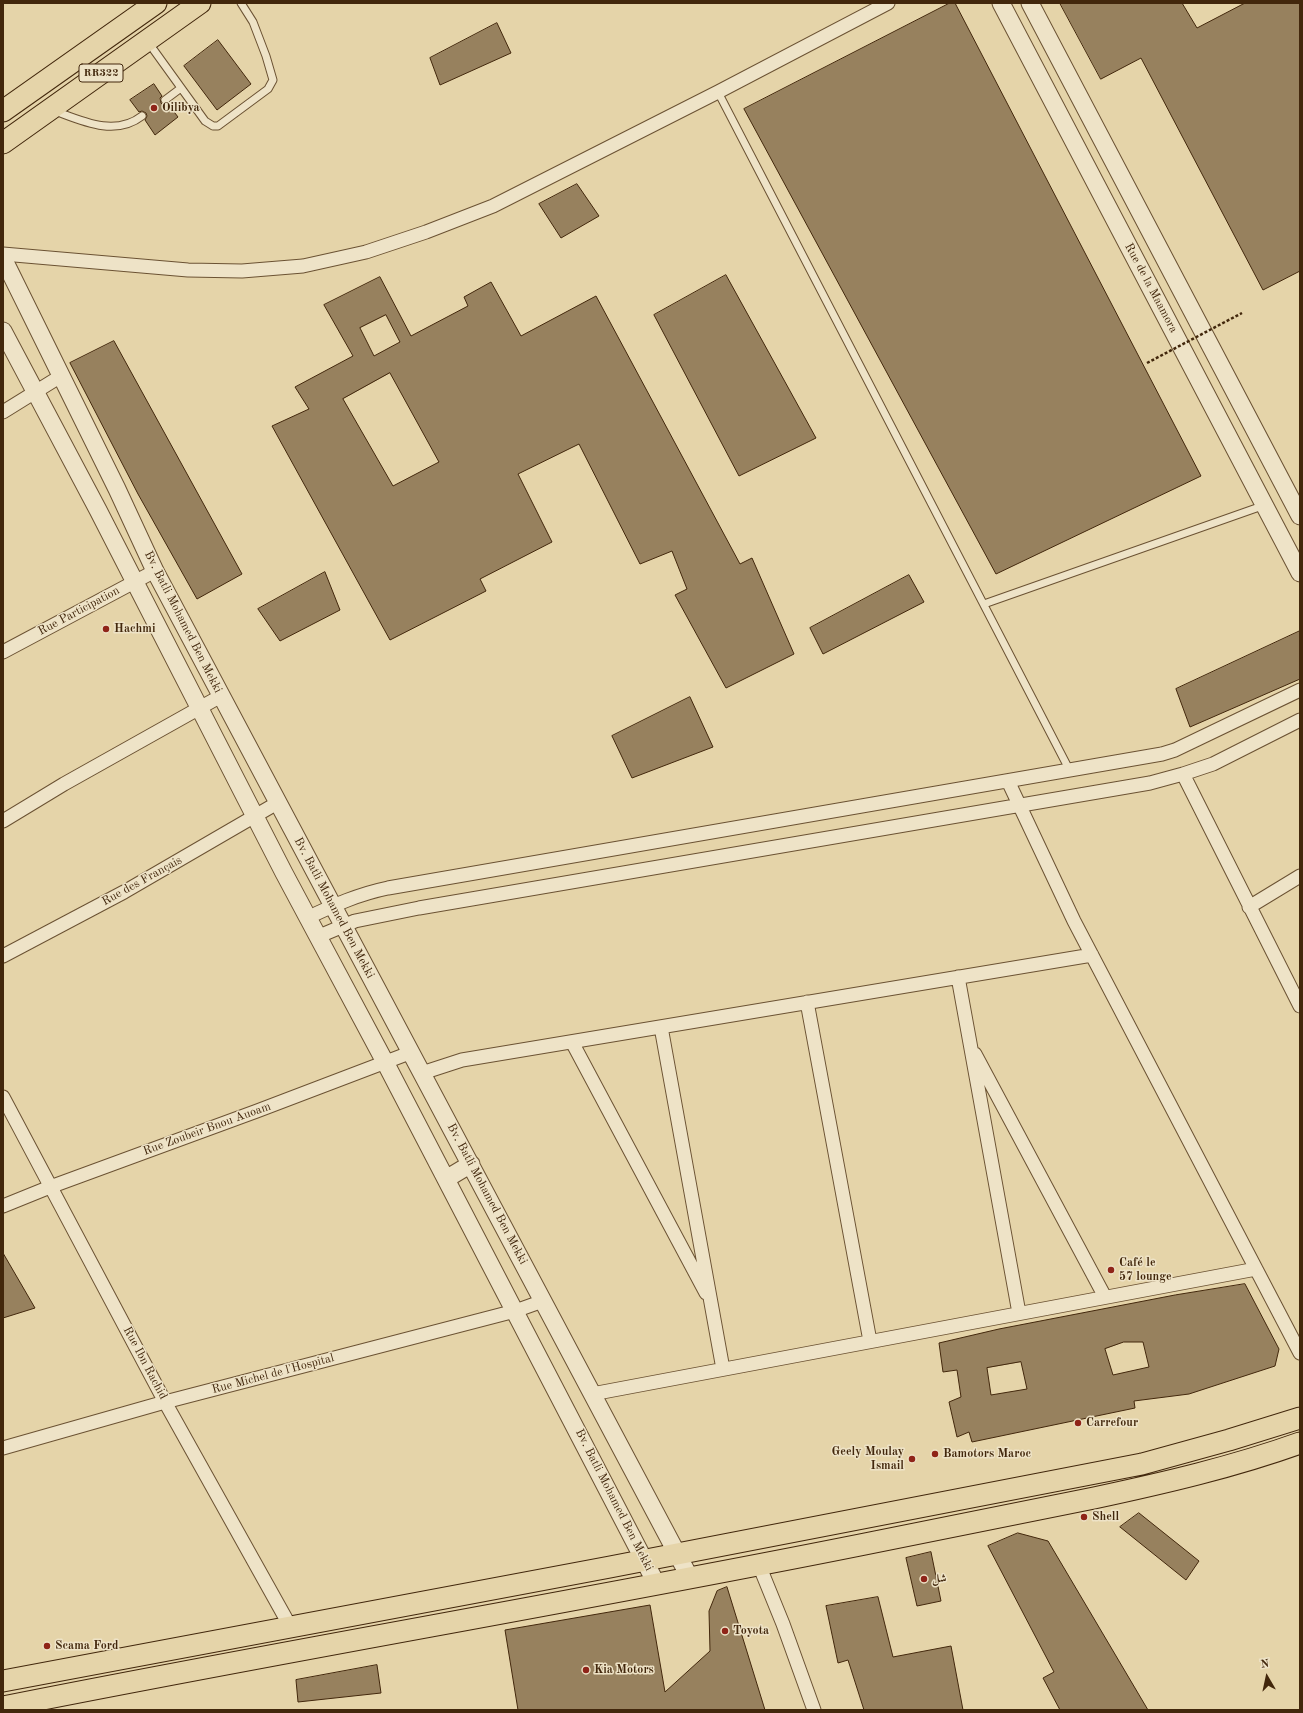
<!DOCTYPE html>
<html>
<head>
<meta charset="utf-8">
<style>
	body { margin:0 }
	#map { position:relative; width:1303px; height:1713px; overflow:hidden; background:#e5d4a9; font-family:"Old Standard TT",serif }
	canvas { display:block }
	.frame { position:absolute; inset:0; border:4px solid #42270c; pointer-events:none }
	.north { position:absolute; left:1247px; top:1657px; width:40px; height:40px; -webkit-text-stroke:3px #eee3c7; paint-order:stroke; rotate:351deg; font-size:11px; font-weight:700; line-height:16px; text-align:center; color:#42270c }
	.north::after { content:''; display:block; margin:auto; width:14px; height:18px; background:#42270c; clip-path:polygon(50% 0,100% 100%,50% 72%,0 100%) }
</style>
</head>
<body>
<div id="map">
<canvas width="1303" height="1713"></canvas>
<div class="frame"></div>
<div class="north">N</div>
</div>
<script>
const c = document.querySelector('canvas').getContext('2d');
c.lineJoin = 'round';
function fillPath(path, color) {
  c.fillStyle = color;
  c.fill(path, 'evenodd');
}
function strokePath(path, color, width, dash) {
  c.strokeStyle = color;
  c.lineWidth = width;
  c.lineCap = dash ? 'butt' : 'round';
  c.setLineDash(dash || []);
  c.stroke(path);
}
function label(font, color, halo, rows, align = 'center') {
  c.font = font + ' "Old Standard TT",Amiri,serif';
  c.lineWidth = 3;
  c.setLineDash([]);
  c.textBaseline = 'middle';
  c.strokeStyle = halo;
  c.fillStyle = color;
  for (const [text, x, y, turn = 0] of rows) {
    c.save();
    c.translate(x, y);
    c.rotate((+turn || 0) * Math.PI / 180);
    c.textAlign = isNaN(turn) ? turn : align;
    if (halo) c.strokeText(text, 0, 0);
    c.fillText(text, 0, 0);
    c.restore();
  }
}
const building = new Path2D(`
	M950,3H955L1201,476L996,574L744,109Z
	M1060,3H1182L1197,28L1245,3H1300V271L1263,290L1141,58L1101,79Z
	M497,23L511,53L440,85L430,58Z
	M218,40L251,84L217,110L184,66Z
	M154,84L162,96L160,98L161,103L163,105L168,104L178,117L155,135L145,120L147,116L146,113L142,111L139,112L130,100Z
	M577,184L599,216L561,238L539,204Z
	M726,275L816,438L739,476L654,315Z
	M380,277L411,336L468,306L464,297L491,282L521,336L596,296L740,564L752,558L794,654L726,688L675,595L687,589L672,551L640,564L579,444L518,474L552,542L480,579L486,591L390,640L272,426L309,409L295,387L353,356L324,305ZM386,315L400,342L374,356L360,328ZM390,373L439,462L393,486L343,399Z
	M114,341L242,574L197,599L138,494L70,363Z
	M325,572L340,610L280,641L258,609Z
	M909,575L924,602L823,654L810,628Z
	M1300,631V679L1190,727L1176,689Z
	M690,697L713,747L632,778L612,736Z
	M3,1253L35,1308L3,1318Z
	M1245,1284L1279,1349L1275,1366L1189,1394L1134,1401L1135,1408L972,1442L969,1432L957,1437L949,1402L961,1397L957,1370L943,1372L939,1343L999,1329L1175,1295ZM1124,1342H1143L1149,1367L1113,1375L1105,1349ZM1021,1362L1027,1389L991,1395L987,1368Z
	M1139,1513L1199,1561L1186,1580L1120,1527Z
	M1018,1533L1048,1541L1148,1710H1060L1043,1678L1054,1672L988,1546Z
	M931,1552L941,1601L917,1606L906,1558Z
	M727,1587L765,1710H518L505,1630L650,1605L665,1692L710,1651L709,1611L717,1591Z
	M878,1597L893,1657L951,1646L963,1710H864L848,1660L838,1663L826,1606Z
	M377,1665L381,1693L298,1702L296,1680Z`);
fillPath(building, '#97815e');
strokePath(building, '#42270c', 1);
const service = new Path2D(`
	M148,42L205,121L213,126H218L268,89L273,80L266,56L253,22L241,3
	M718,92L1070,771
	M165,100L181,88
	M55,111C82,121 115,137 142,116
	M984,604L1265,505`);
const minor = new Path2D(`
	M3,254L188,270L242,271L303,266L366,252L426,232L493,206L718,92L888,3
	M3,412L61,376
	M3,652L155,571
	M1183,774L1300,1006
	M1008,781L1074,921L1300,1353
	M3,821L64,784L221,696
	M1249,907L1300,876
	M307,918C334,905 359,894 388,888L1162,754L1175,750L1300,690
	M317,937L355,921L419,908L1150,783L1183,774L1213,764L1300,720
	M3,956L124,892L279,802
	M958,977L1019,1313
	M807,1002L870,1341
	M661,1027L723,1369
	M572,1042L706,1293
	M975,1054L1105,1297
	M422,1073L462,1060L1092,955
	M3,1097L165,1402L290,1626
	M3,1206L50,1187L257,1111L412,1052
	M592,1394L1256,1269
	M3,1448L165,1402L515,1311L543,1301
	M759,1565L783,1624L814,1710`);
const tertiary = new Path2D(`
	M1001,3L1300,573
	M1030,3L1300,516
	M3,258L117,489L155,571L690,1578
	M3,331L98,510L284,873L385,1062L657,1585
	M446,1179L471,1164`);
const primary = new Path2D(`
	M3,111L156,3
	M3,143L200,3
	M3,1681L610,1567L1142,1464L1229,1440L1300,1418
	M3,1707C288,1650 575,1602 860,1545C938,1529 1016,1514 1094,1498C1164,1483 1233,1467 1300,1443`);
strokePath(service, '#6b5233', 9);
strokePath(minor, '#6b5233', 15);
strokePath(tertiary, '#6b5233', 19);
strokePath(primary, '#42270c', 23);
strokePath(service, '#eee3c7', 7);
strokePath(minor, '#eee3c7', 13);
strokePath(tertiary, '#eee3c7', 17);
strokePath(primary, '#e5d4a9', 21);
strokePath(new Path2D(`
	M1147,363L1242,313`), '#42270c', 2.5, [3, 2]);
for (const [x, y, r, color] of [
	[154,108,4,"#8f2418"],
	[106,629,4,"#8f2418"],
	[1111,1270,4,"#8f2418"],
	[1078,1423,4,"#8f2418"],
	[935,1454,4,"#8f2418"],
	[912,1459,4,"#8f2418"],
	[1084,1517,4,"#8f2418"],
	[924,1579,4,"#8f2418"],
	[725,1631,4,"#8f2418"],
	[47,1646,4,"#8f2418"],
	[586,1670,4,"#8f2418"]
]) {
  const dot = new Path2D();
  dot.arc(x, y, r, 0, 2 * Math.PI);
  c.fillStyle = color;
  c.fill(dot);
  strokePath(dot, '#eee3c7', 1.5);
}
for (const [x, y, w] of [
	[101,73,44]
]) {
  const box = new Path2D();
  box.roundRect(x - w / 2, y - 9, w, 18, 3);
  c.fillStyle = '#eee3c7';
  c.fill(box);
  strokePath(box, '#42270c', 1);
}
label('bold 11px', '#42270c', null, [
	["RR322",101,73]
]);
label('bold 12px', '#42270c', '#eee3c7', [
	["Oilibya",162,108],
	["Hachmi",114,629],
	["Café le",1119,1263],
	["57 lounge",1119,1277],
	["Carrefour",1086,1423],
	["Geely Moulay",904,1452,"right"],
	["Ismail",904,1466,"right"],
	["Bamotors Maroc",943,1454],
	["Shell",1092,1517],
	["شل",932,1579],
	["Toyota",733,1631],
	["Scama Ford",55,1646],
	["Kia Motors",594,1670]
], 'left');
label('12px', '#42270c', '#eee3c7', [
	["Rue de la Maamora",1151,288,62],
	["Rue Participation",79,611,-28],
	["Bv. Batli Mohamed Ben Mekki",183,622,63],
	["Rue des Français",142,881,-29],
	["Bv. Batli Mohamed Ben Mekki",334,908,62],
	["Rue Zoubeir Bnou Auoam",207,1129,-20],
	["Bv. Batli Mohamed Ben Mekki",487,1194,62],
	["Rue Ibn Rachid",145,1363,62],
	["Rue Michel de l'Hospital",273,1374,-15],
	["Bv. Batli Mohamed Ben Mekki",614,1500,63]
]);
</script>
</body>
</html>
